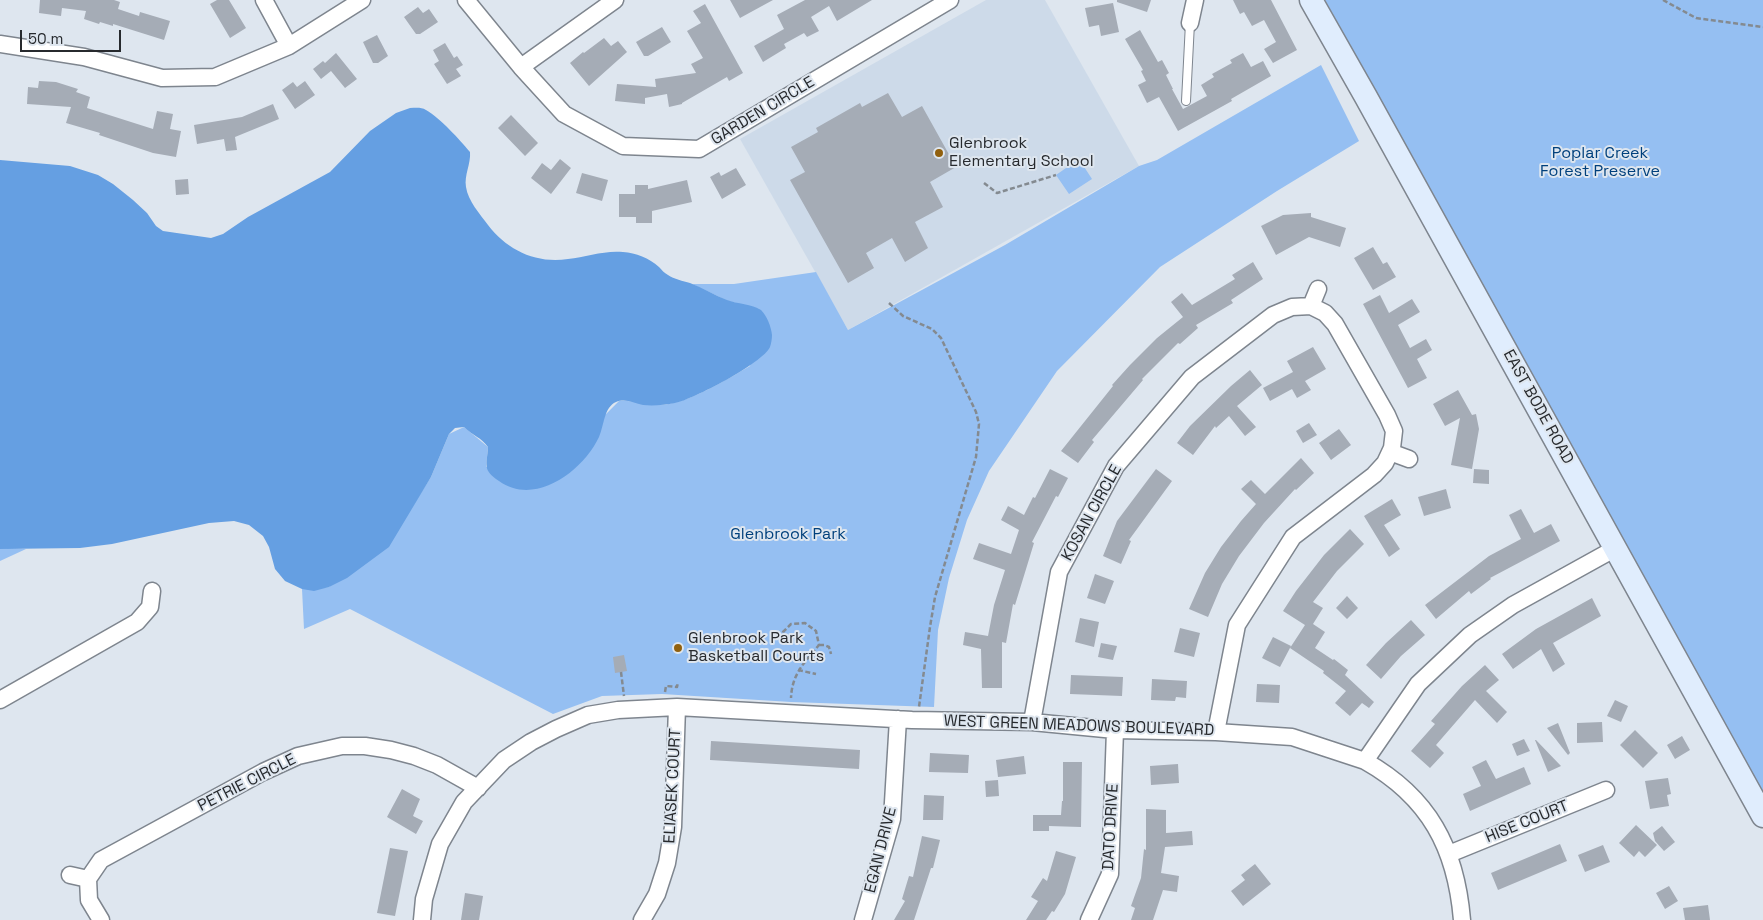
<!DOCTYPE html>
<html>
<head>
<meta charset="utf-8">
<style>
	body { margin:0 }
	#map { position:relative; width:1763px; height:920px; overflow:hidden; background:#dee6ef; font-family:"Space Grotesk",sans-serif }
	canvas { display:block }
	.scale { position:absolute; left:20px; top:30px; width:101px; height:22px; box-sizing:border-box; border:2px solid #272a2e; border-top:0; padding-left:6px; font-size:15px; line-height:18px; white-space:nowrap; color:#272a2e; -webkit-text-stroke:4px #dee6ef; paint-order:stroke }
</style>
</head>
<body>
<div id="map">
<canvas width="1763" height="920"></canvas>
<div class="scale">50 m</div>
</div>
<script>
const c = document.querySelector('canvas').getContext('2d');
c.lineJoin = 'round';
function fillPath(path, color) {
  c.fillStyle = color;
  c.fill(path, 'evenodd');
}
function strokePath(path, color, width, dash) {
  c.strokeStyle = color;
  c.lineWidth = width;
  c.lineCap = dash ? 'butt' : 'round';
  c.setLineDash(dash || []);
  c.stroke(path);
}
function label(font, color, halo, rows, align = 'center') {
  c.font = font + ' "Space Grotesk",sans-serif';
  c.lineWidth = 4;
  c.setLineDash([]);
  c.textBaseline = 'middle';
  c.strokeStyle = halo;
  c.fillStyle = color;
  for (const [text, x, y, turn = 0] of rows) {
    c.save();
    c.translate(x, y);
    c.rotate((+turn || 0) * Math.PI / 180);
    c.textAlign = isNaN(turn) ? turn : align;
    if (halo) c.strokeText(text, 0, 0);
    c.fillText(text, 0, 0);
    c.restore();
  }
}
fillPath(new Path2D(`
	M986,0H1045L1139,166L848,330L740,139Z`), '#cddae9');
fillPath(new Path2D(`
	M1325,0H1763V792Z
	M1321,65L1359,141L1277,191L1160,267L1057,371L989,471L967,520L949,578L938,630L934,707L791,702L662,694L602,696L553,714L350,609L304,629L302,589L329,587L410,510L431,477L449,434L464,427L488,447L486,467L606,414L619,401C633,400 646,405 661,405C689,403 726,380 750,366L759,309L728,301L692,284H734L816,272L848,330L1005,245L1139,166L1157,160Z
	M1079,159L1092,179L1069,194L1056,175Z
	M8,548L26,549L0,561V549Z`), '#95bff2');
fillPath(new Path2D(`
	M410,108C416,108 421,107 426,110C441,119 459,139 470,152C471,164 464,175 466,187C468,201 480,214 488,225C507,250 536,264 568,259C586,257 605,250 623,252C636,253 649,258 659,267C662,270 664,273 668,275C674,279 683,281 690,283C703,288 714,295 727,300C737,304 752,304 761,310C767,316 771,326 772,335C772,339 771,344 770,347C763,363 692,400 675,403C665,405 653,406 643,405C634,403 625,398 616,402C604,407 604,426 599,437C583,471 535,507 499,481C482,470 487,465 488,447C482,438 472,435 464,427L455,428L449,434L431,477L389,547L347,578L329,587L314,591L302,589L285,581L275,569L269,547L263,536L249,525L234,521L209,523L112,544L80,548L0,549V160L70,166L98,175L113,184L133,200L147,213L156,226L163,231L211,238L223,234L248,217L330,172L370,131L396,113Z`), '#659fe2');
fillPath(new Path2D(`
	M40,0H114L120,2L118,9L139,16L140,12L170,21L164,40L113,24V26L100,22L99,24L84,19L86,11L62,8L61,16L39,13Z
	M217,0H229L246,28L230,38L210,4Z
	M730,0H773L740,18Z
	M805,0H872L837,21L829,6L811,17L819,31L807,37L804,33L784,44L786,48L763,62L754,46L784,29L777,15Z
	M1117,0H1151L1147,12L1117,2Z
	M1233,0H1271L1297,50L1273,63L1264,49L1276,42L1264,20L1252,26L1244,12L1240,14Z
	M1113,3L1119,32L1101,36L1099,25L1089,27L1085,8Z
	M705,4L743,73L729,81L727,77L682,103V104L669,107L667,94L645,98V104L615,101L617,84L656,87L655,79L696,73L691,64L703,58L687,31L701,23L693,11Z
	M418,7L423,13L429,9L438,22L420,34H416L404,17Z
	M662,27L671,42L648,56H644L636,42Z
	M1140,30L1158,62L1162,60L1169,73L1166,75L1173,89H1172L1183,109L1207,96L1201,85L1214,77L1212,74L1232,63L1230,60L1243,53L1251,67L1263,61L1271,76L1231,99L1232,101L1178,131L1159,97L1147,103L1138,85L1146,81L1141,71L1143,70L1125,39Z
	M377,35L388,56L378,63H373L363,42Z
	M604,38L611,46L618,41L627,52L589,86L570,63L583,52L584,53Z
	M445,43L454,58L457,56L463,65L456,69L461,76L447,84L434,64L439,61L433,50Z
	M336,53L357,79L345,88L331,71L321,79L313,69L323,61L325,63Z
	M39,81L56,82L78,89L76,92L90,97L87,108L153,129L157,111L173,114L170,129L181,131L176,157L153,153L99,135L100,133L66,123L71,107L27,104L28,87L38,88Z
	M305,81L315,95L295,109L282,90L293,82L297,87Z
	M888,93L902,117L922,106L956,167L930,182L943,207L915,222L928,248L905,262L892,238L866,253L874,268L848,283L790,180L805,172L791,147L818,132L816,128L853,107L860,103L862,107Z
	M273,104L279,119L235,137L237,150L226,151L224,139L197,144L194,125L242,117Z
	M511,115L538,143L525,156L498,128Z
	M560,159L571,168L551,194L531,178L542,163L551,170Z
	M736,168L746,185L722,199L710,177L719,172L721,176Z
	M582,173L608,180L602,201L576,193Z
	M188,179L189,194L176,195L175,180Z
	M687,180L692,202L652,211V223H636V217H619V194H635V185H648V189Z
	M1311,213V217L1346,228L1340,247L1309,237L1276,255L1261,226L1283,215Z
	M1373,247L1383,264L1387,262L1396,277L1373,290L1354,258Z
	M1253,262L1263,279L1231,300L1233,303L1196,325L1198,328L1180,344L1178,343L1142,379L1143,380L1092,440L1094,442L1078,463L1061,451L1113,386L1112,385L1130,365L1157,338L1183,317L1171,302L1182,293L1192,305L1235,279L1232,275Z
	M1380,295L1389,313L1412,299L1420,312L1398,325L1410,348L1426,339L1432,350L1417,359L1427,378L1408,388L1363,304Z
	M1313,347L1326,369L1305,381L1311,390L1297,398L1292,389L1270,401L1263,388L1293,372L1287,361Z
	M1250,370L1262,385L1237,406L1256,427L1245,436L1229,416L1216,428L1215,426L1193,455L1177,443L1190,426L1231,386Z
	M1458,390L1472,415L1476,414L1479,429L1472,469L1451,465L1460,418L1445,426L1433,404Z
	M1309,423L1317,435L1303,443L1296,431Z
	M1339,429L1351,445L1331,460L1319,443Z
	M1301,458L1314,473L1296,490L1295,489L1264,523L1239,556L1222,584L1208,617L1189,609L1205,573L1221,547L1241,521L1256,504L1241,489L1251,480L1265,494Z
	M1050,469L1068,478L1058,497L1056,496L1032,542L1034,543L1015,605L1013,604L1006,643L1002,642V688H982L981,649L963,645L965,632L988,636L994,605L1005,570L973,559L979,543L1011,554L1019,530L1001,520L1008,506L1024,515L1033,497L1035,498Z
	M1156,469L1172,481L1129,540L1131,541L1121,564L1103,556L1117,521Z
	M1474,469L1489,470V484L1473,483Z
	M1446,489L1451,508L1424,516L1418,497Z
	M1392,499L1401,515L1384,525L1400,549L1389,557L1364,516Z
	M1521,509L1534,533L1551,524L1560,541L1490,578L1491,579L1471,594L1469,591L1436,619L1425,605L1489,556L1521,539L1509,515Z
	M1350,529L1364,544L1337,571L1313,602L1323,608L1313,624L1325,632L1315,648L1333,660L1334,659L1348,670L1345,675L1374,702L1369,708L1362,703L1350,716L1335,703L1346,691L1323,673L1324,671L1290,648L1305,625L1283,611L1296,591L1324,555Z
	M1095,574L1114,581L1105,604L1087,598Z
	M1347,596L1358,608L1347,619L1336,608Z
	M1592,598L1601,616L1553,643L1565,664L1553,672L1541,649L1513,669L1502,654L1536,629Z
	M1080,618L1099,622L1094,647L1075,642Z
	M1411,620L1425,635L1401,656L1381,679L1366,665L1386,643Z
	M1180,628L1200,633L1194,657L1174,652Z
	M1273,637L1291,646L1280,667L1262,658Z
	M1101,643L1117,646L1113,660L1098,657Z
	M624,655L627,671L615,673L613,657Z
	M1485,665L1499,680L1486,691L1507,712L1497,723L1475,700L1436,745L1444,753L1430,768L1411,751L1435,724L1431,721L1462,686Z
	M1071,675L1123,677L1122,696L1070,694Z
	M1152,679L1187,681L1186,698L1176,697L1175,701L1151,700Z
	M1257,684L1280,685L1279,703L1256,702Z
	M1615,700L1628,706L1621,722L1607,716Z
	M1602,722L1603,742L1577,743V723Z
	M1558,723L1570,753L1568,755L1547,728Z
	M1635,730L1658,753L1643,768L1620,745Z
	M1682,736L1690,750L1675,759L1667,745Z
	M1524,739L1530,751L1517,756L1512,744Z
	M1535,740H1536L1561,766L1548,772Z
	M711,741L860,750L859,769L710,760Z
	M930,753L969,755L968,773L929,772Z
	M1024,756L1026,774L998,777L996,760Z
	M1486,760L1496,779L1524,767L1531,784L1470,811L1463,794L1481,786L1472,767Z
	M1063,762H1082L1081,827L1049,826V831H1033V815H1061L1062,801H1063Z
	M1178,764L1179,783L1151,785L1150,766Z
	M1668,778L1671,794L1667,795L1669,806L1650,809L1645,781Z
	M998,780L999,796L986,797L985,781Z
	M402,789L420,799L413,816L423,821L416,834L387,817Z
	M924,795L944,796L943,820H923Z
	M1146,809L1166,810V833L1192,831L1193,845L1165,847L1161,873L1179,876L1177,892L1163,890L1153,920H1131L1135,908L1131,906L1141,878L1144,849L1146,850Z
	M1636,825L1657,845L1645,857L1639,851L1634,857L1619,843Z
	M1662,826L1675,842L1664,851L1655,841L1653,833Z
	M922,836L940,840L933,868H931L914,920H894L905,901L902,899L909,876L913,877Z
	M1560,844L1567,861L1498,890L1491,873Z
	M1603,845L1610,862L1585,872L1578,855Z
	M390,848L408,851L395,916L377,913Z
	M1056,851L1076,857L1065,894L1054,912L1052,911L1046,920H1026L1038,901L1031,897L1043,878L1047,881Z
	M1255,864L1271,884L1243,906L1231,891L1245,880L1241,875Z
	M1669,886L1678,901L1665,909L1656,893Z
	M465,893L483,896L479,920H461Z
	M1708,905L1710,920H1685L1683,908Z`), '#a5acb6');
const lane = new Path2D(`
	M1186,101L1190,23`);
const street = new Path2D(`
	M264,0L289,46
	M466,0L521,67L564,114L623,146L699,149L950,0
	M1190,23L1195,0
	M0,44L84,57L162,78L215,77L289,46L362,0
	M521,67L615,0
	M1311,306L1318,289
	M1390,452L1409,459
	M0,700L137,622L150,607L152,591
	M1032,722L1059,572L1116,466L1192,377L1273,315L1292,307L1311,306L1325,313L1335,324L1387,415L1394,431L1392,448L1385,463L1374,475L1293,537L1237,625L1216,732
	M1365,761C1429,797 1456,848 1462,920
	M1449,854L1606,790
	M70,875L88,879
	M101,920L89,900L88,879L101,860L263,772L298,756L342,746H365L391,750L414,756L437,765L478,788
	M422,920L424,899L440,844L464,802L504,760L531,742L556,729L588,715L618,710L677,707L912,720L1032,722L1115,730L1216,732L1292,737L1365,761L1418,684L1470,635L1513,605L1616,548
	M642,920L657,894L667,863L673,827L677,707
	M863,920L892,819L898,719
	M1089,920L1110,874L1115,730`);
const secondary = new Path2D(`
	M1311,0L1366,97L1763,816`);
strokePath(lane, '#7e858e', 10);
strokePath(street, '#7e858e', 19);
strokePath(secondary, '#7e858e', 25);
strokePath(new Path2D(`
	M1663,0L1696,18L1763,27
	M984,183L997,193L1056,175
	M889,303L903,316L932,329L941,338L976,412L979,424L976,457L935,597L930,627L919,707
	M783,640V632L791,624L805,623L816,631L819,645C804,663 792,674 791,698
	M819,645H824L829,647L831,654
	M798,670L816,674
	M621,672L624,696
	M665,692L666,686L677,687L678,682`), '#848a90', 2.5, [5, 2.5]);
strokePath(lane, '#fff', 8);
strokePath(street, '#fff', 16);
strokePath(secondary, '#e0edfd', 22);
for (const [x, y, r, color] of [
	[939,153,5,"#91600e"],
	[678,648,5,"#91600e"]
]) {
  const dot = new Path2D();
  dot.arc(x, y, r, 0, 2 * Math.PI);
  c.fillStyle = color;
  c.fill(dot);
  strokePath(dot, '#dee6ef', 2);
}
label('16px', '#272a2e', '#dee6ef', [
	["GARDEN CIRCLE",763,111,-31],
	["EAST BODE ROAD",1538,407,61],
	["KOSAN CIRCLE",1092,513,-61],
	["WEST GREEN MEADOWS BOULEVARD",1079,726,2],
	["PETRIE CIRCLE",247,783,-27],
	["ELIASEK COURT",673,786,-87],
	["HISE COURT",1527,822,-22],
	["DATO DRIVE",1111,827,-87],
	["EGAN DRIVE",881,850,-76]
]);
label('16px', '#272a2e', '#dee6ef', [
	["Glenbrook",949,144],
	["Elementary School",949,162],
	["Glenbrook Park",688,639],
	["Basketball Courts",688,657]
], 'left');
label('16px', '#00407c', '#dee6ef', [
	["Poplar Creek",1600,154],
	["Forest Preserve",1600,172],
	["Glenbrook Park",788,535]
]);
</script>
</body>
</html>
